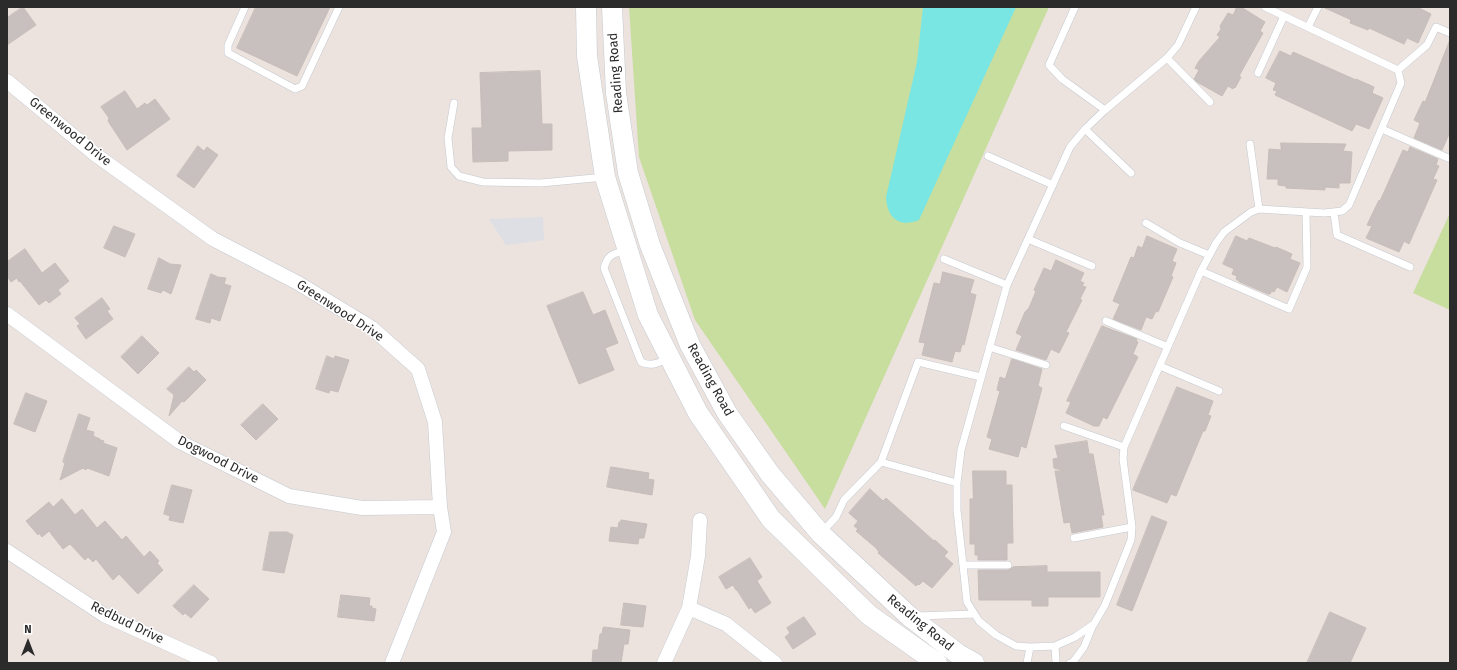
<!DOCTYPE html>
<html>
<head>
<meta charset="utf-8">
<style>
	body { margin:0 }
	#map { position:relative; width:1457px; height:670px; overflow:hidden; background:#ece2de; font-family:"Fira Sans",sans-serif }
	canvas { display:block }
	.frame { position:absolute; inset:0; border:8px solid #2b2b2b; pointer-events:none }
	.north { position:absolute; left:8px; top:622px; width:40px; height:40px; -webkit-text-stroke:3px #fff; paint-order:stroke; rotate:0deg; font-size:11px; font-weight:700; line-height:16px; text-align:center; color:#2b2b2b }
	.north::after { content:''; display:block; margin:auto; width:14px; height:18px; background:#2b2b2b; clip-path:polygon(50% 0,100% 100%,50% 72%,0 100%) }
</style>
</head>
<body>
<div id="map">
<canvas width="1457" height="670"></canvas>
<div class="frame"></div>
<div class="north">N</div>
</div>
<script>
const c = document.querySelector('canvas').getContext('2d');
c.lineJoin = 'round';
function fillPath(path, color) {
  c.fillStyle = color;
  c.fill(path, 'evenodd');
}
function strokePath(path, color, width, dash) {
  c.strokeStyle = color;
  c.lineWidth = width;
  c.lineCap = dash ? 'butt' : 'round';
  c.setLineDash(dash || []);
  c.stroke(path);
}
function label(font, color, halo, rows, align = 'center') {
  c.font = font + ' "Fira Sans",sans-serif';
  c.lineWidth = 3;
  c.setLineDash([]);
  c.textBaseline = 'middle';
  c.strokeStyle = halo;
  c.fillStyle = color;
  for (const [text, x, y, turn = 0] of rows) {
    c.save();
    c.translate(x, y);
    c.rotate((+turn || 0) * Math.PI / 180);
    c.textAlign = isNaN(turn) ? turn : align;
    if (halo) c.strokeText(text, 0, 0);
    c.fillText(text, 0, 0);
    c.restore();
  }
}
fillPath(new Path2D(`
	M543,217L544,240L506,245L489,219Z`), '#dedee5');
fillPath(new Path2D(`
	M629,7H1049L825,509L695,320L639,157Z
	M1450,213V310L1413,293Z`), '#c7de9f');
fillPath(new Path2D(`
	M923,7H1016L919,220C899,228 887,218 886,197L917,62Z`), '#79e6e3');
const building = new Path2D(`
	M23,7L36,25L7,45V18Z
	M256,7H330L297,76L237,48Z
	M1237,7H1241L1265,22L1260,31L1263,33L1239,76L1241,77L1235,88L1234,87L1233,89L1228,86L1222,96L1197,82L1194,79L1199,70L1195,68L1199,61L1220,37L1217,35L1221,29L1220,26L1228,13L1233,15Z
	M1323,7H1417L1431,14L1418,43L1407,38L1404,44L1369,28L1368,30L1350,23L1351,20Z
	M1450,40V132L1442,150L1414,138L1420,123L1414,120L1423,101L1425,102Z
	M1280,51L1291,56L1293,52L1356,80V79L1374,87L1372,93L1383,98L1369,129L1356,124L1352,131L1275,95L1277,91L1273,90L1276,83L1266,78Z
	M540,71L542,124H552V150L508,151V161L473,162L472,128H482L480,73Z
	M125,91L137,109L145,103L147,105L155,99L170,119L127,150L108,121L109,118L101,107Z
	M1281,143L1346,144L1343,151L1352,152L1350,183H1339V188L1325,187V190L1286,188V186L1278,185V179H1267L1269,149L1281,150Z
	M198,146L204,151L207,147L218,155L194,188L177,176Z
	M1410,147L1438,159L1436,165L1439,166L1433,179L1437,180L1409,244L1404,241L1399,252L1366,238L1372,226L1367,225L1379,200L1380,201L1403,150L1408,152Z
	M114,226L135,234L125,257L104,248Z
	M1147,236L1177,249L1172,261L1176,263L1171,276L1173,277L1158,312L1156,311L1152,319L1146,317L1141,330L1113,319L1120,304L1113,301L1131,257L1134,258L1138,246L1142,248Z
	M1236,236L1247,241L1249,238L1275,248L1276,247L1292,254L1290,259L1300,263L1287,292L1277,287L1274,292L1272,291L1270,294H1268L1240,282L1236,279L1237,276L1232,274L1234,269L1223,264Z
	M25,249L42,273L55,263L69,281L58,290L61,294L49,303L46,300L39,305L20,281L19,282L17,278L11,282L7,276V262Z
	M159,258L170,264L181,265L171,294L163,290L161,293L148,289Z
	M1056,260L1084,273L1080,281L1084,283L1082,286L1086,287L1080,299L1082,300L1066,332L1069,333L1059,353L1051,349L1046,360L1016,350L1022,336L1016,333L1025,312L1029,308L1036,291L1034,290L1044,268L1051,271Z
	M943,272L974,280L970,293L976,295L964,345L962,344L960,352L955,351L952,362L922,355L925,343L919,342L934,283L940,284Z
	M211,274L218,277L226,278L224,284L231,286L220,321L211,318L210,323L196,319Z
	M583,292L593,315L605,310L618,343L605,348L614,370L579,384L547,306Z
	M102,298L110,309L107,311L113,319L86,339L77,326L80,324L75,318Z
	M1102,326L1137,339L1136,341L1138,342L1133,354L1138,357L1107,419L1103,417L1099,426H1094L1066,413L1071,402L1067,401Z
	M142,336L159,353L138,374L121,357Z
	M327,356L334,359L335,356L349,360L338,392L330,390L329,393L316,389Z
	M1012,359L1042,369L1038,386L1042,388L1026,448L1021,446L1018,457L989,449L992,439L987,437L1000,391L997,390L1000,377L1005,379Z
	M189,367L194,372L196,370L206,380L184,402L182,401L169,416L174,395L167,389Z
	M1177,387L1213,401L1208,415L1211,416L1205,431H1203L1176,496L1171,494L1167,503L1133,490Z
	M26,393L47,401L35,432L14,424Z
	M263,404L278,419L256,440L241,425Z
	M79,414L90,418L86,430L94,432L93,436L100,439V440L104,441L103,443L117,448L109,476L87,468L86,470L83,468L60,480L65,463L63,462Z
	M1087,441L1089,454H1093L1104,515H1101L1103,527L1072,533L1070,522L1064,523L1055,471H1064L1054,468L1053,459L1058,458L1055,446Z
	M611,467L649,473L648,479L654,480L652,495L607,487Z
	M973,471H1006V485H1012L1013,543H1007V560H978V555H975V544H970V499H973Z
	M172,485L192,490L183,523L169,520L170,516L164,514Z
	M870,489L883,501L886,498L934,541L935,540L948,552L944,556L953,564L932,588L923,581L919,585L918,584L916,586L878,553L879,552L876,548L856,531L858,529L854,526L858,521L849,513Z
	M62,499L75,515L82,509L97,528L105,521L122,540L126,536L144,557L150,551L159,561L157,563L163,570L138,594L119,574L113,580L96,559L93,562L88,557L85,560L70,544L63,549L49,531L42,537L39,533L38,535L26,521L49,502L53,507Z
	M1152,516L1167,522L1132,611L1117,605Z
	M621,520L647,524L644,538H639L638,544L609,541L611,527L618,528L619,522H621Z
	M270,532H287L293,535L284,573L263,570Z
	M750,558L762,577L757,581L771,603L755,613L751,607L749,609L737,590H736L733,585L726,589L719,577Z
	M1047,566V572H1100V597H1048V606H1032V600H979L978,570H1008L1013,567Z
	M194,585L209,599L191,618L185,613L183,615L173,606Z
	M341,595L370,598L369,606H372V608L376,609L374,621L338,617Z
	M624,603L646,606L643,627L621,625Z
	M1330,612L1366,628L1350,663H1307Z
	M804,617L816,634L793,649L785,637L790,633L787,628Z
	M604,627L630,630L628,644H624L621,663H592L593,650H598L600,634H602L603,628Z`);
fillPath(building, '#c7c0be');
strokePath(building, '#c7bdb8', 1);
const service = new Path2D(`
	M245,7L228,45V53L295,89L302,86L339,7
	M1075,7L1049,65L1062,79L1105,110
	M1196,7L1178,45L1167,58L1105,110L1085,129L1070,147L1007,285L961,450L957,483V510L967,602L979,621L996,635L1016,646L1030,647L1055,646L1075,637L1094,624L1105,605L1131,540L1132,527L1123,459L1124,447L1201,271L1216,243L1224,232L1251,212L1259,209L1324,213L1342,211L1349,205L1401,83L1398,70L1265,7
	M1308,27L1318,7
	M1167,58L1210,102
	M1398,70L1427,45L1436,27L1450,33
	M1258,73L1284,16
	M454,103L448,138L451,167L459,176L483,182L541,183L605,177
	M1085,129L1131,173
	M1382,129L1448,158
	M1250,144L1259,209
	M988,156L1053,185
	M1334,213L1337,235L1410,267
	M1146,223L1180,243L1209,255
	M1028,239L1092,266
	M626,250C613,254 608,254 604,268L641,362C651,367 659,363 668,358
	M944,259L1007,285
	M1201,271L1289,309L1307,267L1306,212
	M1106,321L1168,347
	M989,347L1046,365
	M1160,366L1219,391
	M1064,426L1124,447
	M881,462L918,362L981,377
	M822,532L836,517L844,500L881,462L957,483
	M1074,538L1132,527
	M963,565H1008
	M917,616L974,614
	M1055,646L1056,663
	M1027,663L1030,647
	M1070,663L1073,662L1084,647L1093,625`);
const minor = new Path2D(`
	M7,81L96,155L213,239L298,283L372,328L418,369L435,422L440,507L444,532L392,663
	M7,314L180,442L289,496L362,508L440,507
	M7,551L104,615L211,663
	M689,608L726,624L775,663
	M664,663L689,608L698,556L700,520`);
const secondary = new Path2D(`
	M586,7L587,56L605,177L648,315L698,413L771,519L869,615L937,663
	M612,7L616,93L628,173L650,245L690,345L727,413L770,474L821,534L909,616L958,654L974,663`);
strokePath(service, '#c3c9d0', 8);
strokePath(minor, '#c3c9d0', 15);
strokePath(secondary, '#c3c9d0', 21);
strokePath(service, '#fff', 7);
strokePath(minor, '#fff', 14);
strokePath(secondary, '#fff', 20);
label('13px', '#2b2b2b', '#fff', [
	["Reading Road",616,73,-94],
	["Greenwood Drive",70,132,39],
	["Greenwood Drive",340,311,33],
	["Reading Road",710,380,61],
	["Dogwood Drive",218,460,27],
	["Redbud Drive",127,623,26],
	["Reading Road",920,623,39]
]);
</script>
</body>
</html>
